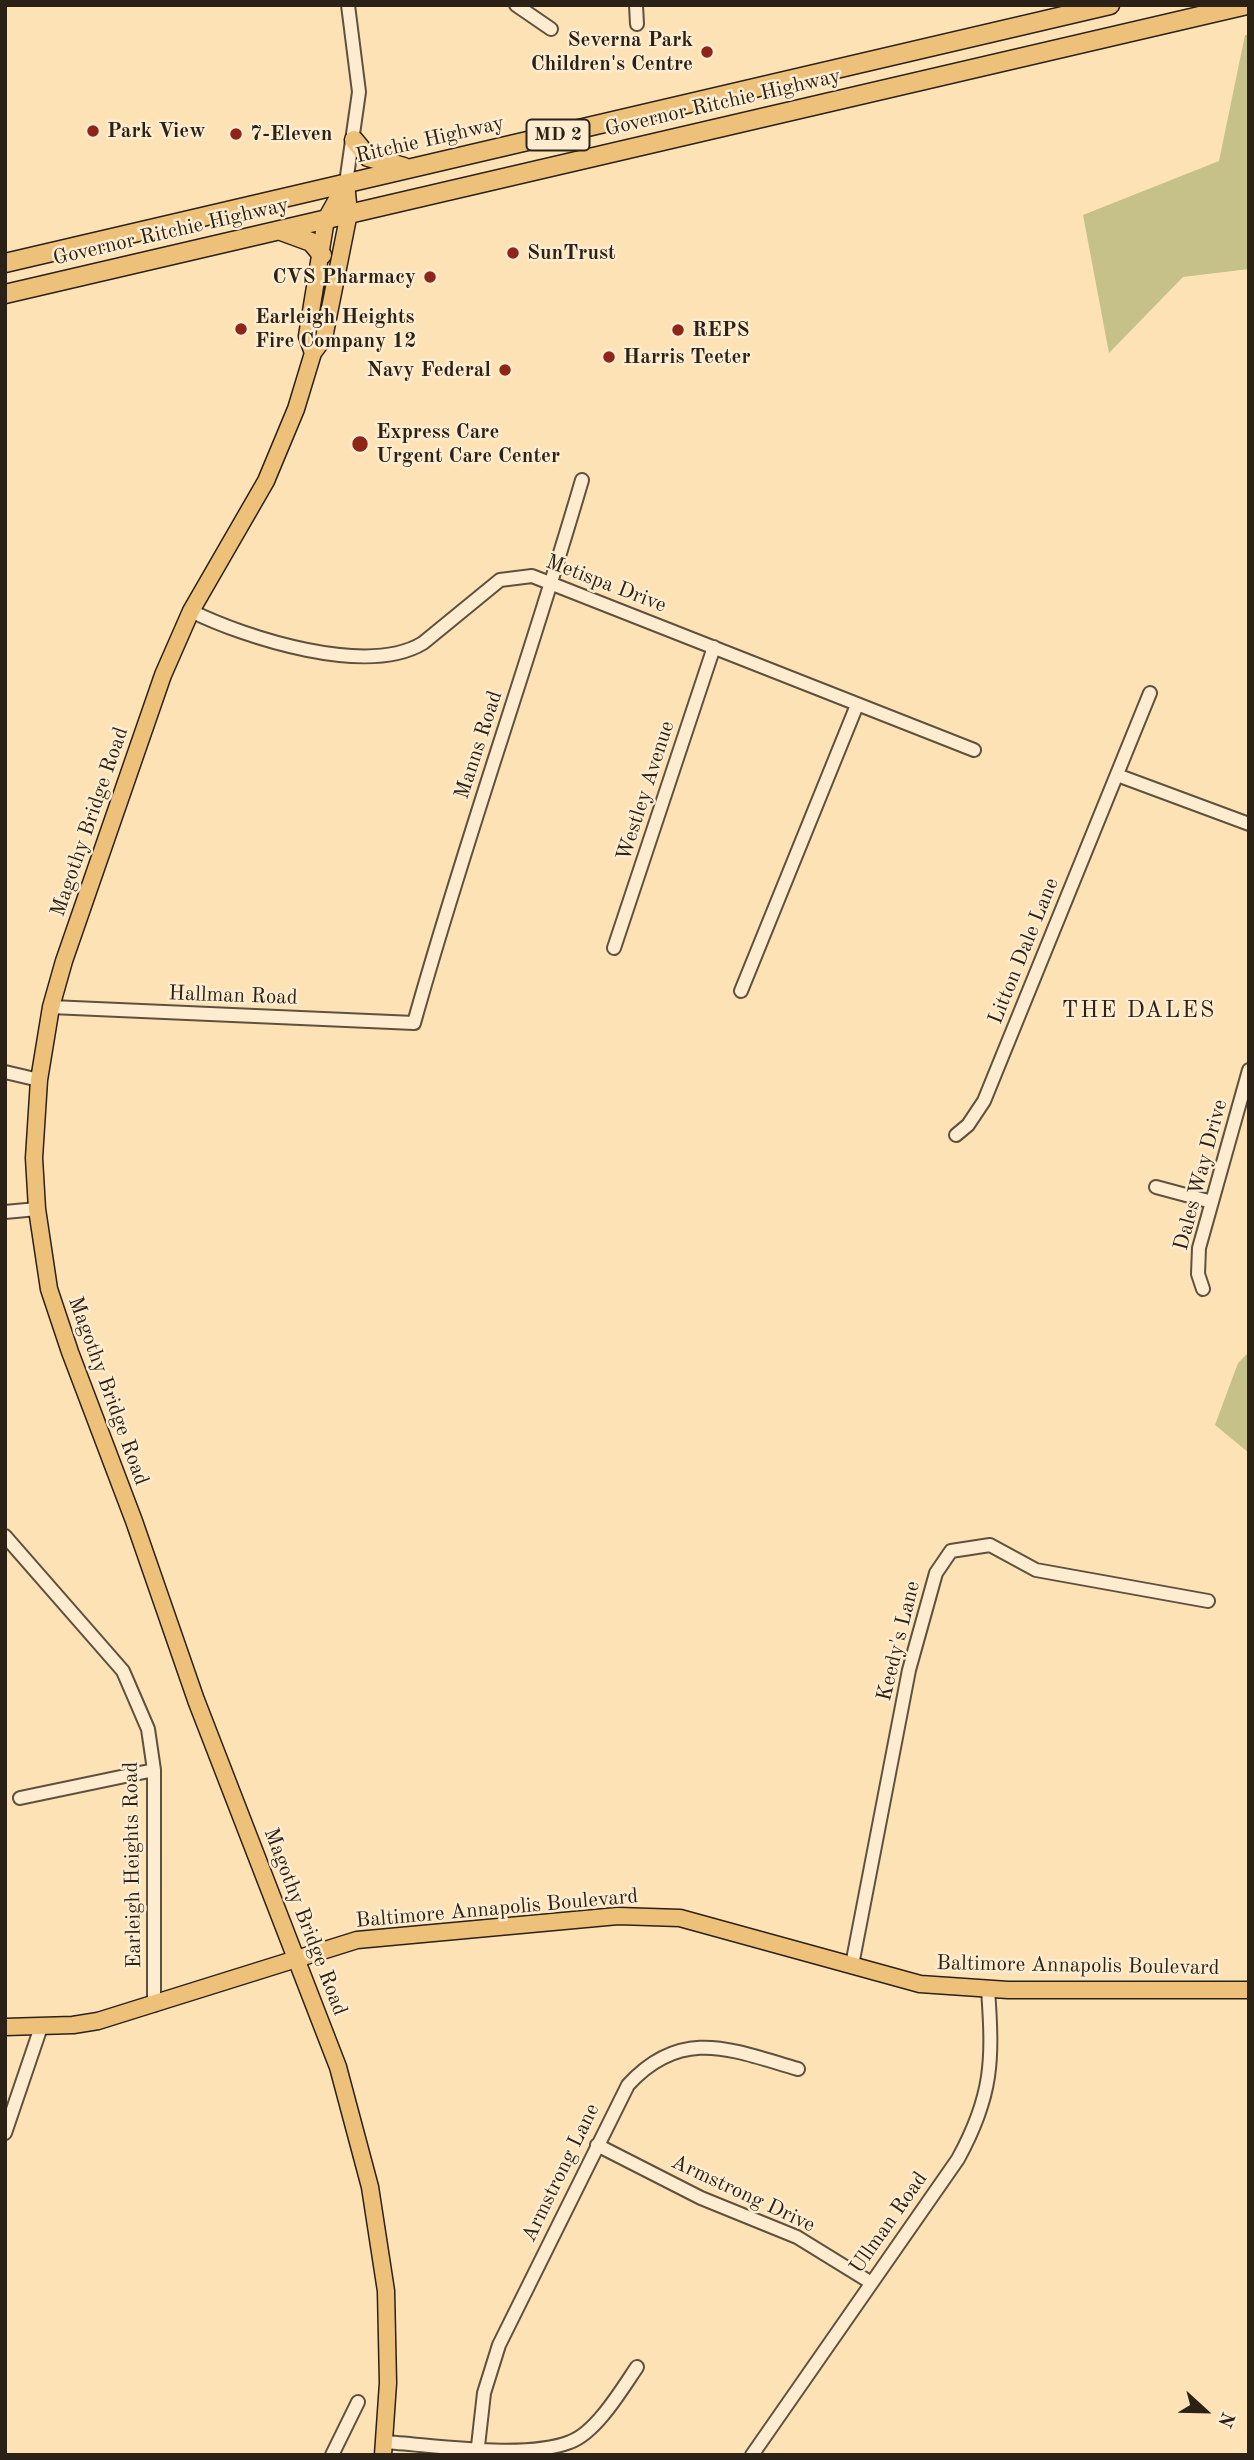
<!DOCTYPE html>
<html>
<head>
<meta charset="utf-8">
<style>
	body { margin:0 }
	#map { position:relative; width:1254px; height:2460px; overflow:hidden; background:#fce2b5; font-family:"Old Standard TT",serif }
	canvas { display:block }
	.frame { position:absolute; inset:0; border:7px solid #2b2116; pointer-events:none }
	.north { position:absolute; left:1170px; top:2376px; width:70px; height:70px; -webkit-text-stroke:5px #fdeccf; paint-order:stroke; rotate:112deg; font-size:19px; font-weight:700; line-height:28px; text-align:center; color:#2b2116 }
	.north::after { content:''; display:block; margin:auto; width:24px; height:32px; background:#2b2116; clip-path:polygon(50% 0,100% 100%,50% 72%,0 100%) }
</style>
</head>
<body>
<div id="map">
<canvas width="1254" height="2460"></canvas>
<div class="frame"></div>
<div class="north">N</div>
</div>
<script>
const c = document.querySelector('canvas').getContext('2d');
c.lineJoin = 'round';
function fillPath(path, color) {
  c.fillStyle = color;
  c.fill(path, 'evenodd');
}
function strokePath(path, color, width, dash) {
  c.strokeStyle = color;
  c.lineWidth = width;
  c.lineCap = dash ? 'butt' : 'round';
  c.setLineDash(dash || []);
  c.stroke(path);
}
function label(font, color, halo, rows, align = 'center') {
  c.font = font + ' "Old Standard TT",serif';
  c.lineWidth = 5;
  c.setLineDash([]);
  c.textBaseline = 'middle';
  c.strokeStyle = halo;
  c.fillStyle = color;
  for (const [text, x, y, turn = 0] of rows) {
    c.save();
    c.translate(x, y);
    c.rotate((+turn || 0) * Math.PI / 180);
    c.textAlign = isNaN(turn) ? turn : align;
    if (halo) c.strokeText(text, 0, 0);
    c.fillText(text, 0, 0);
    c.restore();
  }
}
fillPath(new Path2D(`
	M1245,35H1249V269L1183,277L1109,353L1083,215L1219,161Z
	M1249,1352V1453L1215,1425L1238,1363Z`), '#c6c189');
const minor = new Path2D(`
	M516,5L551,29
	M636,5L637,24
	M346,183L359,92L348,5
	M191,611C246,638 367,677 423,643L500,580L532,576L974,750
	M1117,775L1249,824
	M614,948L714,647
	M741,991L857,705
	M51,1007L414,1023C465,840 529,662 582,480
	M5,1072L39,1080
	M956,1135L968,1125L984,1101L1150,693
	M1156,1187L1212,1202
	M5,1212L37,1209
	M1203,1289L1198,1274L1199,1248L1249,1070
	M5,1536L123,1671L148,1729L154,1770V2005
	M20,1798L154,1770
	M852,1965L909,1670L936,1573L951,1551L990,1545L1036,1570L1208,1601
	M5,2133L41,2027
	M597,2145L701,2198L797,2237L870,2282
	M384,2442C434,2445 524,2460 570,2442C596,2433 622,2389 637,2367
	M332,2455L358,2402
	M477,2455L484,2393L499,2345L628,2085C682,2026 732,2050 798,2069
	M752,2455L958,2159C993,2095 993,2060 988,1989`);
const major = new Path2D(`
	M346,183L349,213L324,338L313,353L296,409L266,481L191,611L163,675L64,961L51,1007L39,1080L34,1158L37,1209L49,1289L70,1352L134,1521L196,1700L338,2067L370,2187L386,2291L388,2383L383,2455
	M313,353L307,336L326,219L346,183
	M5,2027L73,2025L98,2021L357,1940L618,1916L680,1918L920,1984L1008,1990H1249`);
const highway = new Path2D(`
	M354,140L368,157L404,167
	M281,231L311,242L322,255
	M5,263L1110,5
	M5,294L1247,5`);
strokePath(minor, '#5f513e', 16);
strokePath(major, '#2b2116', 19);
strokePath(highway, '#2b2116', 21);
strokePath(minor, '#fdeccf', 12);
strokePath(major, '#eec17a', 16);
strokePath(highway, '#eec17a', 18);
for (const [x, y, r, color] of [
	[707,52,7,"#8f2418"],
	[93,131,7,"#8f2418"],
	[236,134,7,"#8f2418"],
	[513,253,7,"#8f2418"],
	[430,277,7,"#8f2418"],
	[241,329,7,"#8f2418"],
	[678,330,7,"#8f2418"],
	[609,357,7,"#8f2418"],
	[505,370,7,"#8f2418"],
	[360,444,9,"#8f2418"]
]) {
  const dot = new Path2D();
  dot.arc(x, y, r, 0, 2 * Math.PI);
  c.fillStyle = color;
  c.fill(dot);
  strokePath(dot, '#fdeccf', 2.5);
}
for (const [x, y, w] of [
	[558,135,63]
]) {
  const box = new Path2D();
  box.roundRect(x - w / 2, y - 15.5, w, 31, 5);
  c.fillStyle = '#fdeccf';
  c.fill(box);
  strokePath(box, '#2b2116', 2);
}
label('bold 19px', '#2b2116', null, [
	["MD 2",558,135]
]);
label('bold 21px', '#2b2116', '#fdeccf', [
	["Severna Park",693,40,"right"],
	["Children's Centre",693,64,"right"],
	["Park View",107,131],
	["7-Eleven",250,134],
	["SunTrust",527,253],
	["CVS Pharmacy",416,277,"right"],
	["Earleigh Heights",255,317],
	["Fire Company 12",255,341],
	["REPS",692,330],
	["Harris Teeter",623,357],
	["Navy Federal",491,370,"right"],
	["Express Care",376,432],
	["Urgent Care Center",376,456]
], 'left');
label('21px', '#2b2116', '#fdeccf', [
	["Governor Ritchie Highway",723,103,-13],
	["Ritchie Highway",430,140,-13],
	["Governor Ritchie Highway",171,232,-13],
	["Metispa Drive",606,584,21],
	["Manns Road",479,745,-72],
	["Westley Avenue",646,791,-72],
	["Magothy Bridge Road",90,822,-71],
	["Litton Dale Lane",1024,951,-68],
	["Hallman Road",233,996,2],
	["Dales Way Drive",1201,1175,-75],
	["Magothy Bridge Road",108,1391,70],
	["Keedy's Lane",899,1641,-76],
	["Earleigh Heights Road",133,1865,-91],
	["Baltimore Annapolis Boulevard",497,1909,-5],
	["Magothy Bridge Road",305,1922,69],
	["Baltimore Annapolis Boulevard",1078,1966,1],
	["Armstrong Lane",561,2173,-64],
	["Armstrong Drive",743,2194,25],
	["Ullman Road",889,2223,-55]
]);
c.letterSpacing = '2px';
label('23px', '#2b2116', '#fdeccf', [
	["THE DALES",1139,1011]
]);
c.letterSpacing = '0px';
</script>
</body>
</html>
